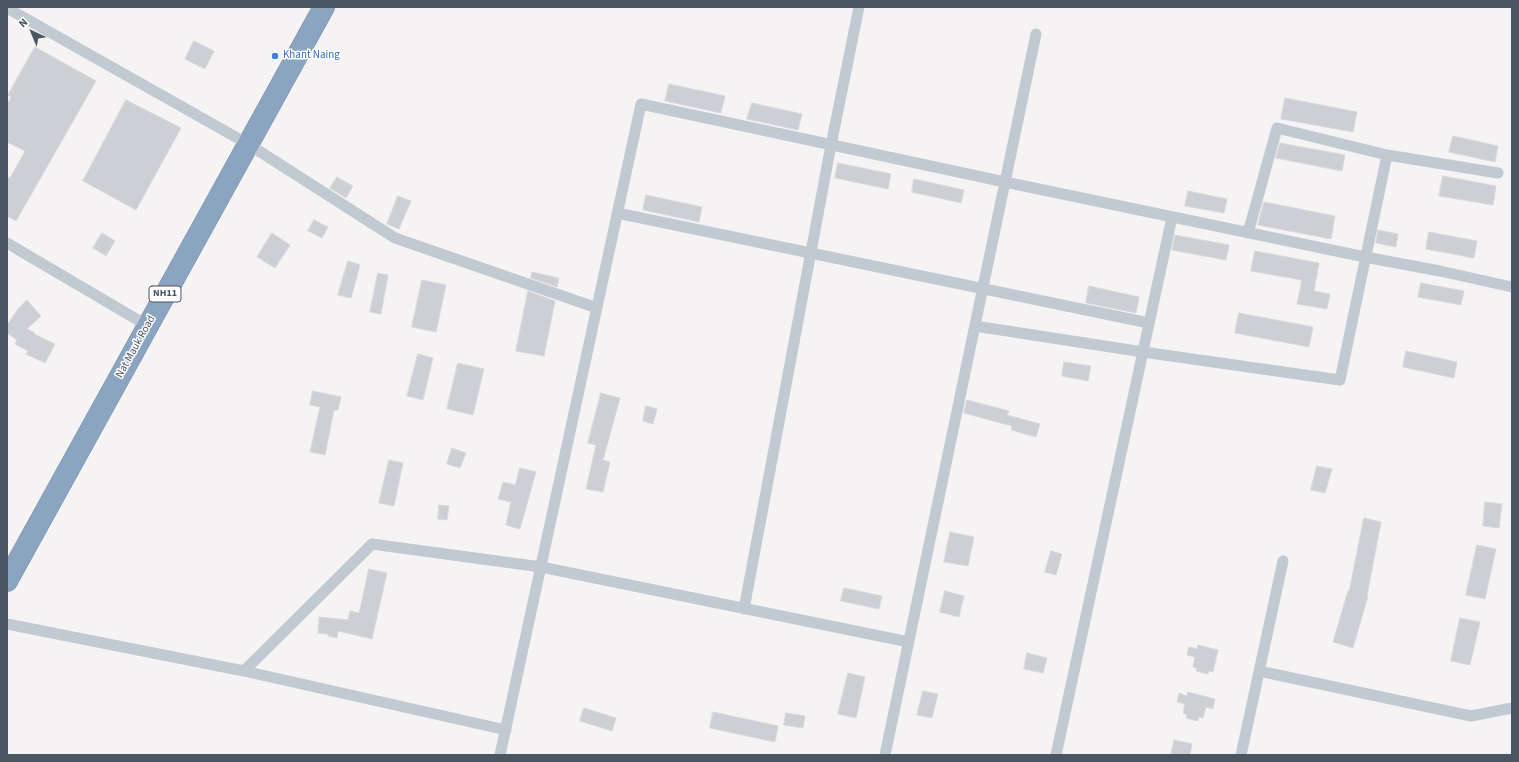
<!DOCTYPE html>
<html>
<head>
<meta charset="utf-8">
<style>
	body { margin:0 }
	#map { position:relative; width:1519px; height:762px; overflow:hidden; background:#f5f3f3; font-family:"Source Sans 3",sans-serif }
	canvas { display:block }
	.frame { position:absolute; inset:0; border:8px solid #4a5661; pointer-events:none }
	.north { position:absolute; left:12px; top:12px; width:40px; height:40px; -webkit-text-stroke:3px #fff; paint-order:stroke; rotate:316deg; font-size:11px; font-weight:700; line-height:16px; text-align:center; color:#4a5661 }
	.north::after { content:''; display:block; margin:auto; width:14px; height:18px; background:#4a5661; clip-path:polygon(50% 0,100% 100%,50% 72%,0 100%) }
</style>
</head>
<body>
<div id="map">
<canvas width="1519" height="762"></canvas>
<div class="frame"></div>
<div class="north">N</div>
</div>
<script>
const c = document.querySelector('canvas').getContext('2d');
c.lineJoin = 'round';
function fillPath(path, color) {
  c.fillStyle = color;
  c.fill(path, 'evenodd');
}
function strokePath(path, color, width, dash) {
  c.strokeStyle = color;
  c.lineWidth = width;
  c.lineCap = dash ? 'butt' : 'round';
  c.setLineDash(dash || []);
  c.stroke(path);
}
function label(font, color, halo, rows, align = 'center') {
  c.font = font + ' "Source Sans 3",sans-serif';
  c.lineWidth = 3;
  c.setLineDash([]);
  c.textBaseline = 'middle';
  c.strokeStyle = halo;
  c.fillStyle = color;
  for (const [text, x, y, turn = 0] of rows) {
    c.save();
    c.translate(x, y);
    c.rotate((+turn || 0) * Math.PI / 180);
    c.textAlign = isNaN(turn) ? turn : align;
    if (halo) c.strokeText(text, 0, 0);
    c.fillText(text, 0, 0);
    c.restore();
  }
}
const building = new Path2D(`
	M194,41L214,51L205,69L185,59Z
	M35,47L96,81L16,221L7,216V176L10,178L25,151L7,142V105L11,97L8,95Z
	M669,84L725,96L721,113L665,101Z
	M1285,98L1357,112L1353,132L1281,119Z
	M126,100L181,128L136,210L83,181Z
	M752,103L802,114L798,130L747,119Z
	M1453,136L1498,146L1495,162L1449,152Z
	M1280,143L1345,155L1342,171L1276,158Z
	M838,163L891,174L888,189L835,178Z
	M1443,176L1496,186L1493,205L1439,196Z
	M337,177L353,186L346,198L330,188Z
	M914,179L964,190L961,203L912,192Z
	M1188,191L1227,199L1224,213L1185,206Z
	M646,195L702,207L699,222L643,210Z
	M398,196L411,201L399,229L387,224Z
	M1264,202L1335,216L1331,239L1258,225Z
	M314,220L328,227L322,238L308,231Z
	M1378,230L1398,234L1396,247L1376,243Z
	M1429,232L1477,241L1474,258L1426,249Z
	M102,233L115,241L106,256L93,248Z
	M272,233L290,245L275,268L257,257Z
	M1175,235L1229,245L1226,260L1172,250Z
	M1255,251L1319,263L1314,291L1330,294L1327,309L1297,304L1302,280L1251,271Z
	M348,261L360,265L351,298L338,295Z
	M532,272L559,278L557,287L531,278Z
	M378,273L388,275L381,314L370,312Z
	M422,280L446,285L436,332L412,327Z
	M1421,283L1464,291L1461,305L1418,297Z
	M1089,286L1139,297L1136,313L1086,303Z
	M528,291L555,301L544,356L516,351Z
	M27,300L41,316L27,329L35,333L34,334L55,344L45,363L26,354L28,351L15,344L17,340L7,333V325L18,309Z
	M1239,313L1313,327L1309,347L1235,333Z
	M1406,351L1457,362L1454,378L1403,367Z
	M418,354L433,358L423,400L407,396Z
	M1064,362L1091,366L1088,381L1062,376Z
	M458,363L484,369L473,415L447,409Z
	M313,391L341,397L338,410H334L325,455L310,452L320,407L310,405Z
	M601,393L620,398L603,460L610,462L603,492L586,489L596,445L588,443Z
	M967,400L1009,411L1007,415L1040,424L1036,437L1011,430L1012,426L964,413Z
	M646,406L657,409L653,424L643,421Z
	M452,448L466,453L460,468L447,464Z
	M389,460L403,463L394,506L379,503Z
	M1317,466L1332,469L1325,493L1311,490Z
	M520,468L536,472L520,529L506,525L511,502L498,499L503,482L515,485Z
	M1485,502L1502,504L1499,528L1483,526Z
	M439,505L449,506L447,520L438,519Z
	M1364,518L1381,522L1367,596H1368L1353,648L1333,642L1348,591H1349Z
	M950,532L974,537L968,566L944,562Z
	M1477,545L1496,549L1485,599L1466,595Z
	M1051,551L1062,554L1056,575L1045,572Z
	M369,569L387,573L372,639L338,631L337,638L328,636V634L318,633L319,617L348,620L350,611L359,613Z
	M844,588L882,596L879,609L841,601Z
	M945,591L964,596L959,617L940,612Z
	M1460,618L1480,622L1470,665L1451,661Z
	M1198,645L1218,650L1213,672L1209,671L1208,674L1196,671L1197,668L1193,667L1195,657L1187,655L1189,647L1197,649Z
	M1027,653L1047,658L1043,673L1024,669Z
	M848,673L865,677L856,718L838,714Z
	M923,691L938,694L932,718L917,715Z
	M1188,692L1215,699L1213,709L1206,707L1203,718L1199,717L1198,721L1186,718L1187,715L1183,713L1185,704L1177,702L1179,693L1187,696Z
	M584,708L616,718L612,731L580,721Z
	M713,712L778,726L775,742L710,728Z
	M786,713L805,716L803,728L784,725Z
	M1174,740L1192,744L1190,755H1171Z`);
fillPath(building, '#cdcfd5');
strokePath(building, '#d7d9de', 1);
const highway = new Path2D(`
	M7,581L324,7`);
strokePath(highway, '#7690ad', 22);
strokePath(new Path2D(`
	M7,8L248,144L395,238L597,308
	M617,213L1149,323
	M1248,233L1277,128L1387,155L1498,173
	M7,243L148,326
	M975,326L1143,352L1340,380L1387,155
	M744,609L831,145L859,7
	M7,624L244,671L506,730
	M244,671L372,544L541,567L909,642
	M1259,671L1471,716L1512,708
	M500,755L641,104L1005,182L1365,257L1440,271L1512,287
	M885,755L1036,34
	M1056,755L1172,217
	M1241,755L1283,561`), '#c1cad2', 11);
strokePath(highway, '#8ba5c1', 21);
for (const [x, y, r, color] of [
	[275,56,4,"#3f7fe0"]
]) {
  const dot = new Path2D();
  dot.arc(x, y, r, 0, 2 * Math.PI);
  c.fillStyle = color;
  c.fill(dot);
  strokePath(dot, '#fff', 1.5);
}
for (const [x, y, w] of [
	[165,294,32]
]) {
  const box = new Path2D();
  box.roundRect(x - w / 2, y - 8, w, 16, 3);
  c.fillStyle = '#fff';
  c.fill(box);
  strokePath(box, '#4a5661', 1);
}
label('bold 10px', '#4a5661', null, [
	["NH11",165,294]
]);
label('11px', '#366cbe', '#fff', [
	["Khant Naing",283,56]
], 'left');
label('11px', '#4a5661', '#fff', [
	["Nat Mauk Road",136,347,-61]
]);
</script>
</body>
</html>
